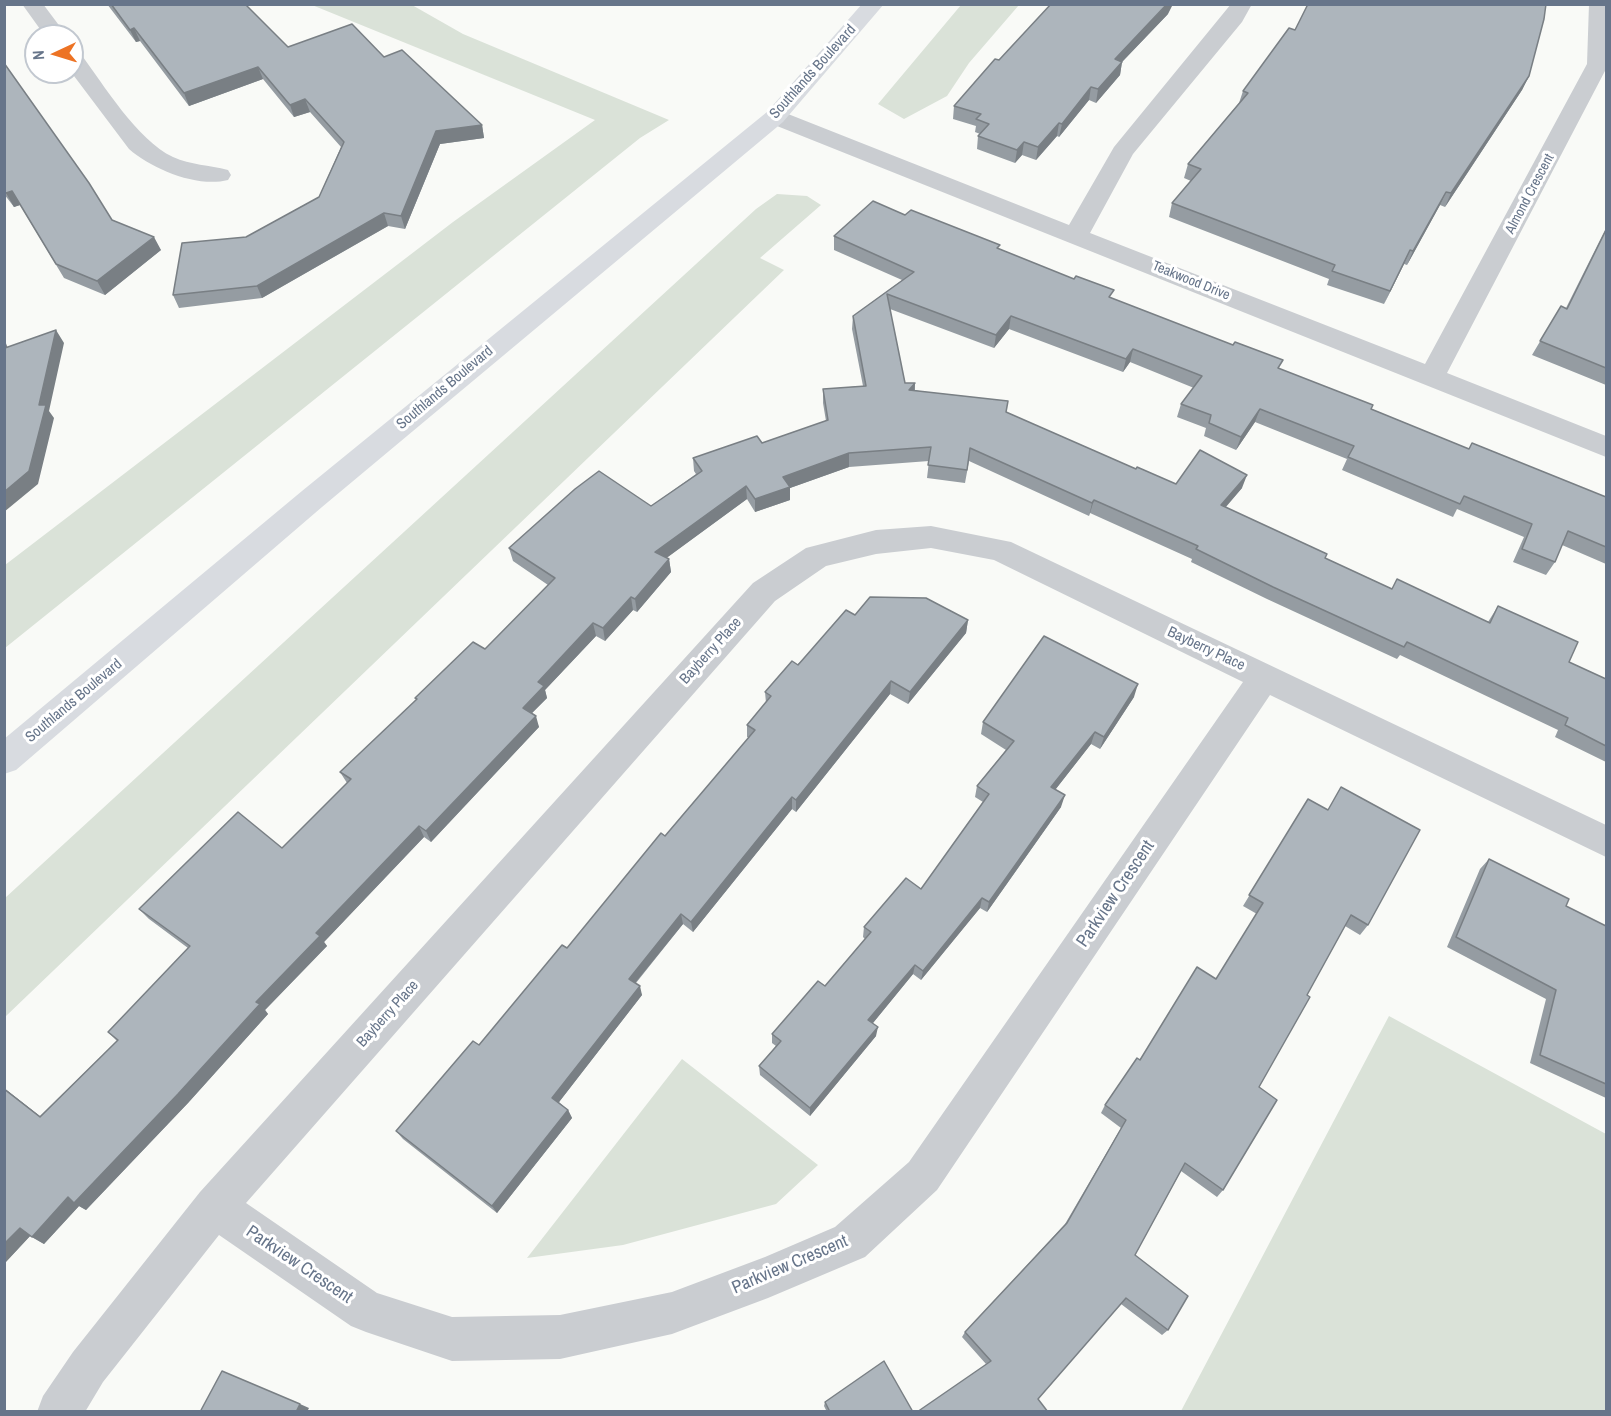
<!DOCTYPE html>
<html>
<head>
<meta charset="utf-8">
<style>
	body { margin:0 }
	#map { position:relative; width:1611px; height:1416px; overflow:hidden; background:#f9faf7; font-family:"Archivo Narrow",sans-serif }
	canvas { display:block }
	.frame { position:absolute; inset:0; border:6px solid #67758a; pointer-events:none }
	.north { position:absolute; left:24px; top:24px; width:60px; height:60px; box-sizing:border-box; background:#fff; border:2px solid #c2c8d0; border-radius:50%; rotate:266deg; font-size:16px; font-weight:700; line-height:24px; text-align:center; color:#67758a }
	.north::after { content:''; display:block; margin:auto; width:21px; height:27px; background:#ed7324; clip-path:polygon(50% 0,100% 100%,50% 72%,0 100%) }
</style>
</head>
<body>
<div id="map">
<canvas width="1611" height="1416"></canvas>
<div class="frame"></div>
<div class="north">N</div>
</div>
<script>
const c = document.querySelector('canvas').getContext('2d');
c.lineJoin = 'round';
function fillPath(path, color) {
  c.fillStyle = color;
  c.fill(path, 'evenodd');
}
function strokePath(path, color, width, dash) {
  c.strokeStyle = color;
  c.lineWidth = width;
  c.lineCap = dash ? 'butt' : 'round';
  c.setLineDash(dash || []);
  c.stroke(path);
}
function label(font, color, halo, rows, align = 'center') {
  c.font = font + ' "Archivo Narrow",sans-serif';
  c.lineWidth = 6;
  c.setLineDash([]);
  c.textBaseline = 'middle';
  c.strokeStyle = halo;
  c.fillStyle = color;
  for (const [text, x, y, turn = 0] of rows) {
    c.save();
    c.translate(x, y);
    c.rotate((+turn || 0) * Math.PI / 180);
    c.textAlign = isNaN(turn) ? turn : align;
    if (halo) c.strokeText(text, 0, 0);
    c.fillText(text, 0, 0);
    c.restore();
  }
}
fillPath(new Path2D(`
	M312,5H412L463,34L669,120L640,138L5,648V565L453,222L595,120Z
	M961,5H1019L969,63L947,96L904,119L878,104Z
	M777,194L807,196L821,205L760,258L784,270L5,1017V898L756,209Z
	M1389,1016L1606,1134V1411H1181Z
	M682,1059L818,1165L776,1204L623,1245L527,1258Z`), '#dae2d8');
fillPath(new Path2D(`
	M22,4H43L67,36H45Z
	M1231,4H1252L1242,22L1133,154L1090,233L1425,364L1587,64L1589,4H1606V69L1447,373L1606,436V457L767,122L763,117L767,112L775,110L783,112L1069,225L1114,147Z
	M72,51L80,53C104,85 137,140 173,157C191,165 209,165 228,170L231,175L228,180C197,188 152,169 129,149L71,72Z
	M931,526L1011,542L1606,825V857L1270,695L937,1190L865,1257L768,1298L672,1334L560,1359L452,1361L366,1332L351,1326L219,1235L103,1382L85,1412H37L43,1396L73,1352L200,1192L753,583L806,548L876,530ZM931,548L994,560L1243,682L909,1162L835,1227L765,1257L672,1292L560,1315L452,1317L377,1293L246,1203L775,601L826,566L876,554Z`), '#cacdd1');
fillPath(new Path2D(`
	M862,4H884L783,122L322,507L16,770L4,774V739L302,491L767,112Z`), '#d8dbe0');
fillPath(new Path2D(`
	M107,4H245L288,47L384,57L482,125L484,138L440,144L405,229L388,226L262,298L179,308L173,295L246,237L319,197L341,147L310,112L294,117L263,79L189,106L140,41L136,42Z
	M1168,14L1122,62L1120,75L1096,103L1089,100L1059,137L1057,136L1036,160L1022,155L1015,163L977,149L978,136L980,134L975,132L976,126L953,119L954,106L999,60Z
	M1295,30L1529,76L1522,90L1445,207L1440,205L1407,265L1404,264L1384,304L1327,285L1329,279L1169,217L1172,203L1191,181L1184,178L1188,164L1239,103L1243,91Z
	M4,63L112,220L161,250L105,295L64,278L20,205L14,207L4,194Z
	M905,215L999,249L1112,298L1279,369L1371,409L1469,449L1606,497V564L1562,545L1555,562L1546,575L1513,562L1524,537L1457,509L1453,517L1342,470L1347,459L1255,422L1236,450L1204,436L1206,428L1177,417L1181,404L1194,388L1130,362L1123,372L1009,329L994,348L890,309L905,383H915V390L1006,412L1136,469L1176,484L1242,488L1226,507L1325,558L1392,589L1488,622L1498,606L1569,662L1606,679V762L1555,737L1558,730L1400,655L1397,659L1267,599L1191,562L1192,559L1090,513L1089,516L969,461L965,483L927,478L929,461L849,467L790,488V500L755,512L747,499L666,558L669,559L671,572L637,612L633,610L605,641L596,636L545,690L547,698L532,713L539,727L431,842L424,837L324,942L327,946L265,1010L268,1014L188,1103L86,1210L79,1206L44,1244L30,1236L4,1264V1088L40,1116L117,1041L108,1032L188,948L149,919L139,909L282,848L347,783L340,772L416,700L415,698L485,649L548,585L513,561L509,548L651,506L696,474L694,471L693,458L762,443L826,421L823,403V389L863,386L852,329L853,316L902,280L834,250V236Z
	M1606,228V385L1532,355L1561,306L1566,308Z
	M855,615L968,620L966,633L908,704L890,694L796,812L792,809L693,932L683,924L636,983L642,995L559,1102L568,1110L572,1118L497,1213L403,1139L396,1131L479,1045L567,948L665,836L749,738L747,737V725L766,703L765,692Z
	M1134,697L1100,749L1091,744L1055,790L1061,807L987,912L980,908L921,980L913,974L873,1023L876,1036L810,1116L760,1075L759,1066L776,1046L772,1043V1034L825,986L865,939L863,937L864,927L921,889L983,802L975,797L977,786L1006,750L981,734L983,722Z
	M1308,799L1368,925L1360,935L1345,926L1307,995L1259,1087L1223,1190L1217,1197L1181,1171L1135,1255L1168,1330L1162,1335L1121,1304L986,1364L962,1337L965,1332L1065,1224L1121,1128L1101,1113L1105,1105L1140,1060L1216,979L1257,914L1243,906Z
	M1489,859L1566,906L1606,926V1098L1530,1063L1546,999L1447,947L1480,869Z
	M825,1402L913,1412H827L824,1406Z`), '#959ca2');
fillPath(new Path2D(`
	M1167,4H1173L1168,14L1122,62L1120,75L1096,103L1098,89L1115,59Z
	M134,28L140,41L136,42L130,30Z
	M258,67L263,79L189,106L184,93Z
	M1529,76L1522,90L1445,207L1451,193Z
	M1091,87L1089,100L1059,137L1062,124Z
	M305,99L310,112L294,117L290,105Z
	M1059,123L1057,136L1036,160L1038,147Z
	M482,125L484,138L440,144L405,229L401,216L436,131Z
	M1024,142L1022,155L1015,163L1017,150Z
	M12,191L20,205L14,207L6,193Z
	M1446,192L1440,205L1407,265L1413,251Z
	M384,213L388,226L262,298L257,286Z
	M154,237L161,250L105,295L97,281Z
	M1410,250L1404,264L1384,304L1390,291Z
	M1011,316L1009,329L994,348L996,335Z
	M56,330L64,343L49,411L54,418L38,484L4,512V492L39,405Z
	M4,338L13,362L4,347Z
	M1133,349L1130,362L1123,372L1126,359Z
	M915,383L914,396L909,390Z
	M1260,409L1255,422L1236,450L1241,437Z
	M849,453V467L790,488V500L755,512V499L783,477Z
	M1247,475L1242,488L1216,518L1221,505Z
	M746,486L747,499L657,565L655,552Z
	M1094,500L1090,513L1089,516L1092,503Z
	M669,559L671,572L637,612L635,599Z
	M631,597L633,610L605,641L603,628Z
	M968,620L966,633L908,704L910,692Z
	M593,623L596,636L545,690L547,698L526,719L523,708L538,682Z
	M891,681L890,694L796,812V800Z
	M1138,684L1134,697L1100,749L1104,737Z
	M536,716L539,727L431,842L426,831Z
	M1095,732L1091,744L1048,799L1051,787Z
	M1065,795L1061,807L987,912L989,902Z
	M792,797V809L693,932L691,922Z
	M419,826L424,837L324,942L327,946L265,1010L268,1014L188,1103L86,1210L79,1206L44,1244L32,1237L68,1197L256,1002L316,933Z
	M982,898L980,908L921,980L923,971Z
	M681,914L683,924L631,988L629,979Z
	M915,965L913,974L868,1029V1020Z
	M640,986L642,995L556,1106L552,1098Z
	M878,1027L876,1036L810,1116V1108Z
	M4,1088L51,1125L40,1117L4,1089Z
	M568,1110L572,1118L497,1213L492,1206Z
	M20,1228L32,1234L4,1264V1244Z
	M300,1404L309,1408L307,1412H296Z`), '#797f84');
const building = new Path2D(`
	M111,4H245L288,47L352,24L384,57L402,50L482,125L436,131L401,216L384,213L257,286L173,295L182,243L246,237L319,197L344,142L305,99L290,105L258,67L184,93L134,28L130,30Z
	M1051,4H1167L1115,59L1122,62L1098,89L1091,87L1062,124L1059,123L1038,147L1024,142L1017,150L978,136L989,124L976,119L981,114L954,106L995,59L999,60Z
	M1308,4H1546L1544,19L1529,76L1451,193L1446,192L1413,251L1410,250L1390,291L1332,271L1335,265L1172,203L1201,169L1188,164L1248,93L1243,91L1289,28L1295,30Z
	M4,63L89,183L112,220L154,237L97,281L56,264L12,191L6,193L4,191Z
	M873,201L905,215L911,210L1000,245L997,248L1074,279L1076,276L1114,290L1109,297L1233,345L1235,342L1283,360L1278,368L1373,405L1371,409L1469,449L1472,443L1606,497V547L1568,531L1555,562L1522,549L1532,524L1464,496L1460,504L1348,457L1354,446L1260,409L1241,437L1209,423L1211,415L1181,404L1202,376L1133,349L1126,359L1011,316L996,335L887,294L905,383H915L909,390L1008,401L1006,412L1136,469L1137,467L1176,484L1200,450L1247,475L1221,505L1327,554L1325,558L1392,589L1397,579L1490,623L1498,606L1578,642L1569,662L1606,679V746L1565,725L1568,718L1407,642L1404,647L1273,587L1196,549L1198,546L1094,500L1092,503L970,448L967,470L928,465L931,447L849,453L783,477L790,487L755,499L746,486L655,552L669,559L635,599L631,597L603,628L593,623L538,682L544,686L523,708L536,716L426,831L419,826L316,933L320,936L256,1002L260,1004L178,1094L74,1203L68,1197L32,1237L20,1228L4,1244V1089L40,1117L118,1040L108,1032L190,946L139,909L238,812L282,848L351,779L340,772L417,699L415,698L473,642L485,649L555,578L509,548L575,489L599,471L651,506L702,471L693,458L757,436L762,443L828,420L823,389L866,386L853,316L914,272L834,236Z
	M1606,230V368L1540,341L1561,306L1567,309Z
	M56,330L39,405H46L29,471L4,492V347L5,348Z
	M870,597L926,598L968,620L910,692L891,681L796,800L792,797L691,922L681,914L629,979L640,986L552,1098L568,1110L492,1206L396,1131L473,1041L479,1045L562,945L567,948L661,833L665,836L755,730L747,725L771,696L765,692L792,661L798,665L846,610L855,615Z
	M1044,636L1138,684L1104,737L1095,732L1051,787L1065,795L989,902L982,898L923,971L915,965L868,1020L878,1027L810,1108L759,1066L781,1041L772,1034L818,981L825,986L871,932L864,927L906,878L921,889L989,794L977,786L1014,741L983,722Z
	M1341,787L1420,830L1368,925L1351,915L1307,995L1310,997L1259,1087L1277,1100L1223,1190L1185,1163L1135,1255L1188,1296L1168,1330L1126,1298L1038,1399L1048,1412H917L991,1361L965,1332L1067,1223L1126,1120L1105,1105L1137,1058L1140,1060L1197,967L1216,979L1263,903L1249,895L1308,799L1328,810Z
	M1489,859L1569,899L1566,906L1606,926V1084L1540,1055L1556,990L1456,937Z
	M884,1361L913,1412H830L825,1402Z
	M222,1371L300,1404L296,1412H200Z`);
fillPath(building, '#adb5bc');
strokePath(building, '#797f84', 1.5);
label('14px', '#67758a', '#fff', [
	["Almond Crescent",1530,194,-62],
	["Teakwood Drive",1191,281,22]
]);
label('15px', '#67758a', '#fff', [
	["Southlands Boulevard",813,72,-48],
	["Southlands Boulevard",445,388,-40],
	["Bayberry Place",1206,649,25],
	["Bayberry Place",711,651,-48],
	["Southlands Boulevard",74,701,-40],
	["Bayberry Place",388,1014,-48]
]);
label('18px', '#67758a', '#fff', [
	["Parkview Crescent",1116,894,-56],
	["Parkview Crescent",299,1265,34],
	["Parkview Crescent",790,1265,-23]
]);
</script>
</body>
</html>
